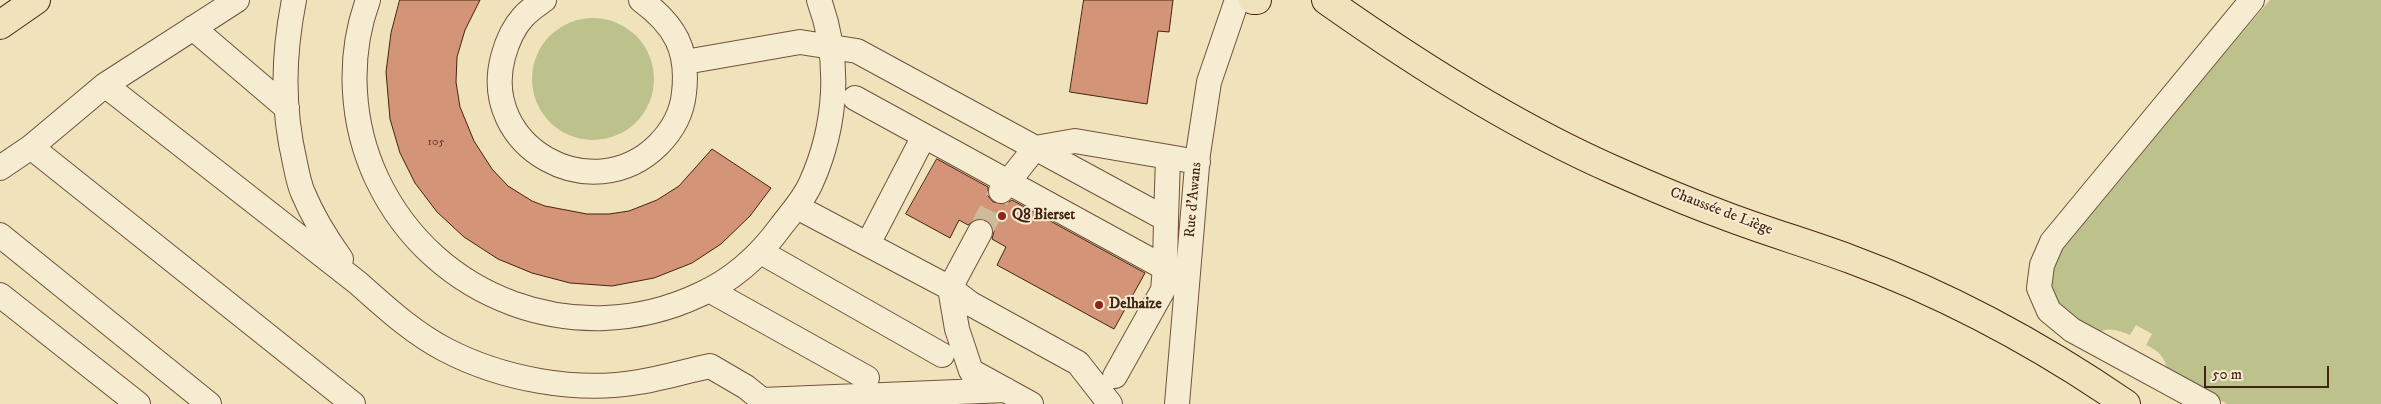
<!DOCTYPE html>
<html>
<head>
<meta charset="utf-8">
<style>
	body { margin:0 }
	#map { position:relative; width:2381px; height:404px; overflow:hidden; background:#f0e2ba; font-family:"IM FELL DW Pica",serif }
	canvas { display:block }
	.scale { position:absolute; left:2204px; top:366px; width:125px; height:22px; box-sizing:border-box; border:2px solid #452312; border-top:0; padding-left:6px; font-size:15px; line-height:18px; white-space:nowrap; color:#452312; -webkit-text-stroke:4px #f5ecd2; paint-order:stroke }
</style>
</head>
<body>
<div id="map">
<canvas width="2381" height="404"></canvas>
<div class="scale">50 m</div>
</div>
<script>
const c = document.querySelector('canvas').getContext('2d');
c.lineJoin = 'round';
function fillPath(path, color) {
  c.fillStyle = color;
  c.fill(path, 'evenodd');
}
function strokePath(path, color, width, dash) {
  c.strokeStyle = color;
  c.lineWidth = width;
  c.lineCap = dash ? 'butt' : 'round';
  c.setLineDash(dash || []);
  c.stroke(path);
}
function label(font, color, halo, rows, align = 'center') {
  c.font = font + ' "IM FELL DW Pica",serif';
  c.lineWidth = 4;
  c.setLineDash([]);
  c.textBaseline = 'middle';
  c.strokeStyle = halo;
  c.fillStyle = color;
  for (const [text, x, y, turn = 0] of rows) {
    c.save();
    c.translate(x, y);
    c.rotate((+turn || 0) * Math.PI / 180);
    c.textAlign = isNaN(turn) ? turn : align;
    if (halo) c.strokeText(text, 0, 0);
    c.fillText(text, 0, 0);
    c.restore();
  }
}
fillPath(new Path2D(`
	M2270,0H2381V404H2227L2167,370C2165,357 2158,350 2146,345L2152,334L2136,325L2130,335C2119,330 2107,326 2097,334C2073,320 2042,301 2050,269C2053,258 2061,247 2067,237Z
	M532 79a61 61 0 1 1 122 0a61 61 0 1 1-122 0Z`), '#bdc28d');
const building = new Path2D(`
	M400,0H480L465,30L457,57L456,82L460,107L474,141L492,169L508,186L532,201L545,206L587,214H609L629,211L657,200L679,186L712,149L771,188L750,216L721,244L692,263L654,278L612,286L570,283L532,273L498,259L464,237L437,212L415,183L400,153L390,119L386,72L391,33Z
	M1084,0H1173L1169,32L1158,31L1147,104L1070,92Z
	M937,159L988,187V196L993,202L1006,204L1012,200L1145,273L1114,329L997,265L1006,247L992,239L994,231L987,220L979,218L968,225L959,220L950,238L906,214Z`);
fillPath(building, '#d49478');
strokePath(building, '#452312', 1);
strokePath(new Path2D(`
	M980,232L1001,191`), '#cebc98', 24, [24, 12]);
const minor = new Path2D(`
	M237,0L105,85L358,283C385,307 413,333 446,350C502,379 576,393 639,382C663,378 686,371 710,366L746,387L767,404
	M294,0C283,56 282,107 295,163C297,173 299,184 303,193C313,217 326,238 341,259
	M368,0C347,57 351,124 377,179C434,300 577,352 699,295C733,280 761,254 782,225C792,212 804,199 811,183C837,125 841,60 819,0
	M544,0C537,5 529,10 523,17C513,28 507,42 503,57C479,147 592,210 658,145C672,131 682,113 684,93C689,50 675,25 641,0
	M193,28L287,108
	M685,62L800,42L857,51L1166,219L1165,268
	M855,98L1165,268L1163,290L1115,376
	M31,147L105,85
	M0,168L31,147L353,404
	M1001,191L1035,148L1075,141L1198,162
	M797,207L950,288L971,304L1078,363L1110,404
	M1166,219L1168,158
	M980,232L950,288L957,329L971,371L1031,404
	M0,235L209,404
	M868,244L924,136
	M761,252L942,355
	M709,290L867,378
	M0,295L138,404
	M762,400L1006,390
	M1177,404L1198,154L1209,82L1237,0
	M2208,404L2072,330L2049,311L2039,288L2042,265L2052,242L2252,0`);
const major = new Path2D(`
	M1253,0H1257
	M1326,0C1415,63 1514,126 1614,170C1648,185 1683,200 1718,213C1761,230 1807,243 1850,259C1948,295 2040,345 2126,404`);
const highway = new Path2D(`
	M0,25L36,0`);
strokePath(minor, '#70533c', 26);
strokePath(major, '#452312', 30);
strokePath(highway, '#452312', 30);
strokePath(minor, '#f5ecd2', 24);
strokePath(major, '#f0e2ba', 28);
strokePath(highway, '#f0e2ba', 28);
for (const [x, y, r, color] of [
	[1002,216,5,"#8f2418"],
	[1099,305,5,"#8f2418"]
]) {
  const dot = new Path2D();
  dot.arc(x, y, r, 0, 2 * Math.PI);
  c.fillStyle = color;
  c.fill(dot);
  strokePath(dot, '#f5ecd2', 2);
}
label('12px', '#693f2c', null, [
	["105",436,143]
]);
label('15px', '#452312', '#f5ecd2', [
	["Rue d'Awans",1194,200,-85],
	["Chaussée de Liège",1721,212,21]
]);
label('bold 15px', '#452312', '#f5ecd2', [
	["Q8 Bierset",1012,216],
	["Delhaize",1109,305]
], 'left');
</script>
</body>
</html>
